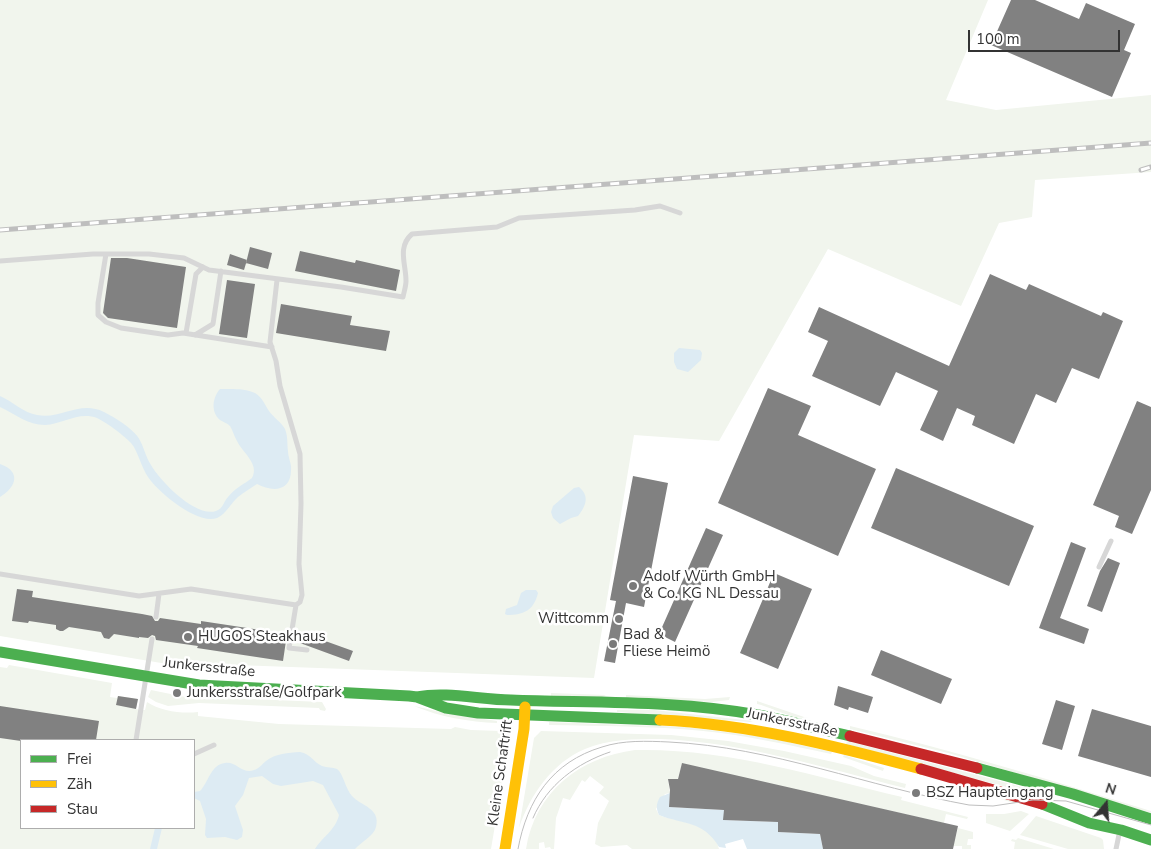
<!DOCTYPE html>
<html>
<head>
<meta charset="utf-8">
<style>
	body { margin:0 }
	#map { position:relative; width:1151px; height:849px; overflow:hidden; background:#fff; font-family:"Nunito Sans",sans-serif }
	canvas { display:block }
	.legend { position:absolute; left:20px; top:739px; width:175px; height:90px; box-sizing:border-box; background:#fff; border:1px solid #adadad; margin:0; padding:6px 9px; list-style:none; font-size:15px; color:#333 }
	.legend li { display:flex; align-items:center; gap:10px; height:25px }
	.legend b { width:25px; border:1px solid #adadad }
	.north { position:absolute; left:1081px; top:779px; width:50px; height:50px; -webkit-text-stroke:4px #fff; paint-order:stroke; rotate:18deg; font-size:14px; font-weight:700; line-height:20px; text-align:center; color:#333 }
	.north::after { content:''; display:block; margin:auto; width:18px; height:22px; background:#333; clip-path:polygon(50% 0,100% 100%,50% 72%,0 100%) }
	.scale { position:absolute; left:968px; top:30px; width:152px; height:22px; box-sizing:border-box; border:2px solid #333; border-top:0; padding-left:6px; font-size:15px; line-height:18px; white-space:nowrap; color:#333; -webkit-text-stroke:4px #fff; paint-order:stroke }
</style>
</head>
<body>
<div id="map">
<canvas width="1151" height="849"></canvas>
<ul class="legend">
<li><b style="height:6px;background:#4caf50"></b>Frei</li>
<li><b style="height:6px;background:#ffc107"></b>Zäh</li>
<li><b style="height:6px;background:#c62828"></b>Stau</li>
</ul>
<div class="north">N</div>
<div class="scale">100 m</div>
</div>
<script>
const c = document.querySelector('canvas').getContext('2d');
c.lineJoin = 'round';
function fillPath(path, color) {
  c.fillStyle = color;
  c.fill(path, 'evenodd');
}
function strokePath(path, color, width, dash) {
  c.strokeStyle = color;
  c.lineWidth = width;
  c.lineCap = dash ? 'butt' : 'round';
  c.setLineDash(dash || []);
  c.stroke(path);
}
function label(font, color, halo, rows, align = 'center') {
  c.font = font + ' "Nunito Sans",sans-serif';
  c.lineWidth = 5;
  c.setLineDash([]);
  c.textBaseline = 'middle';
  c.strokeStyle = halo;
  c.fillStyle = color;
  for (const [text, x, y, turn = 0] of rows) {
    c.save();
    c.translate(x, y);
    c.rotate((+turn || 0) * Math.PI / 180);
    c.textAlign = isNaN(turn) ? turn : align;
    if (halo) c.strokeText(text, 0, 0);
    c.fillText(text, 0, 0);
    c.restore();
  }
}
fillPath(new Path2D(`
	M0,0H988L946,100L996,110L1151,95V172L1035,180L1032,217L999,223L961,306L828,249L719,441L634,435L594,678L236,665L191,668L0,636Z
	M9,665L112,683L110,697L117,698L118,696L138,699L136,709L145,710L147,702C160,711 182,714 198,712V716L279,724L451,729L455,727L471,730L501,731L509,737V742L491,849H0V667L7,668ZM21,740H194V828H21Z
	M151,690L195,699L203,697L322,702L326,709L325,711L320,710L319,708L199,703L168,706L156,702L148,697Z
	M551,693L606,695L602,697L551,696Z
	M626,695L705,699L730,697L729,700L712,702L626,698Z
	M757,701L804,717H808C795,721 771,707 757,704Z
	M414,706L445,713L497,721V723C469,722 440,717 414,706Z
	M617,710H654L753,721L750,722L617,712Z
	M549,722L686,727L765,737L832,752L831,754C788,745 746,735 703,731C652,726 600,726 549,725Z
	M850,726C952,750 1051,780 1151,811V813L948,753L850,729Z
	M541,731L671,735L728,741L784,751L851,766L874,776L906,784L905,788C824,768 743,742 660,739C635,739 608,739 585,749C552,763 530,795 519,828L534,738Z
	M847,741L1011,784L1055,798L1043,797L846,744Z
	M635,750C726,748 814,776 902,797L901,800L968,817L967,819L946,814L944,823L682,764L677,781L668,780L670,793L665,794L656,809L659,815C680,823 713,822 719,849H632L627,845L601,847L595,844L598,823L609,801L599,793L604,787L590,776L585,782L582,780L570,800L563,798L556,818L554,849H551L550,847L545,848L544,842L539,843V849H526C535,792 580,757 635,750Z
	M844,755L884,768L883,771L843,757Z
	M945,785L972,788L1019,801L1014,803L976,792L944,788Z
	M1021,811L1029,814L1010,831L986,823V814H1004Z
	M1036,816L1101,838L1103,840L1104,849H1068L1020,835Z
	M958,828L973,832V839H968L967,845H971V849H962V846H953Z
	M1018,838L1054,849H1014L1015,842L1011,841L1012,839L1016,840Z`), '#f1f5ed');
fillPath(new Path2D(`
	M679,348L700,350L702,353L701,360L688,372L677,369L674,362V353Z
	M220,389C231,389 245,388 255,393C262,397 265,405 269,411C273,417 281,422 285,429C288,436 287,444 288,451C288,458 292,464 291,470C291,492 272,492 257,484C251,488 244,492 238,497C231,503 226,514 217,518C197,525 158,492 148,477C141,467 138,451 131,443C122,434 109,424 97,418C79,411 63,424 45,425C28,425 15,414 0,407V396C12,401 24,413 37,415C61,420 79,400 104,412C116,418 130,427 138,437C144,446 145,456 151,465C160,481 196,518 216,511C224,508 223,502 228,497C234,489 244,484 252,478C260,464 242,452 237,441C234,436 233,431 230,426C227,423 223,422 220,420C210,411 213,397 220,389Z
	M0,464C21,471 17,487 0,497Z
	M579,487C590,496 586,506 578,516L571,518L560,524L553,518L551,512L553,506L574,488Z
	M526,590H536L538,593C534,610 524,615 507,615L505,614L506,609L517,605L521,593Z
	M300,752C311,754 313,762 322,766C327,768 333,767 337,769C343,773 346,790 352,796C361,806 381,808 376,827C374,836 361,842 355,849H315C323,836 335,831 339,815L323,785L313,781L281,786L273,784L262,776L249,778L243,795L235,806L243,830L242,837L237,840L225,837L207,838L205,835L206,819L200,801L194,798V792L200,791C208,783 211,764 225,763C236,761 243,775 254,770C259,769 262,764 266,761C277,753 287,753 300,752Z
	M670,793L669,807L724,810V820L778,822V832L820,834L823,849H747L743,839L725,844L726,848L719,847C703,820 684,825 659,815C656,808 656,804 660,797Z
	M155,828H162L157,849H150Z`), '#ddebf3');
fillPath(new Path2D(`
	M1011,0H1035L1079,19L1086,3L1135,24L1124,50L1131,53L1112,97L991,45Z
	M250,247L272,253L268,269L246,263Z
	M300,251L355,263L356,260L400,270L396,291L295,271Z
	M230,254L247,260L244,270L227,265Z
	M111,258H127L186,267L177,328L108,318L103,313Z
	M990,274L1026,290L1029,284L1101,316L1103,312L1123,321L1099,379L1072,368L1056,403L1036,394L1014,444L972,425L975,416L957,408L943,441L920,430L938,391L896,372L880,406L812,376L828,341L808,332L819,307L949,366Z
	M227,280L255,284L247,338L219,334Z
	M281,304L352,316L350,325L390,331L386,351L276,333Z
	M768,388L811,406L798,435L876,469L838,556L718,503Z
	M1137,401L1151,407V490L1132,534L1115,527L1119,516L1093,505Z
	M896,468L1034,526L1009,586L871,528Z
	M633,476L668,483L644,607L626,603L615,663L604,661L616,601L610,600Z
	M706,528L723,535L675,642L659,634Z
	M1071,542L1086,548L1060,618L1089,629L1084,644L1039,628Z
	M1108,558L1120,563L1102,612L1087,606L1100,571Z
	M774,573L812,589L778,669L740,653Z
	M17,589L33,591L32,597L142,614L152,616L155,621H158L160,618L201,624V621L287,634L283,661L197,648L198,646L156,640L155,636L152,635L148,638L139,637V638L114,634L109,639L104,638L101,632L69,627L63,631H60L56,629V625L29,621L28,623L12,621Z
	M303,633L353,651L349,661L300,643Z
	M881,650L952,679L941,704L871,675Z
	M838,686L873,697L868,713L849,707L848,710L834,705Z
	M118,696L138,699L136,709L116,705Z
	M1056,700L1075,706L1062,750L1042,744Z
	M0,706L99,721L96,740L21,741L0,738Z
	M1092,709L1151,726V777L1078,756Z
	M682,763L958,826L953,849H823L820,834L778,832V822L723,820L724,810L669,807L670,790L668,779H678Z`), '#818181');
strokePath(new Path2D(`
	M106,254L98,303V315L106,322L121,328L168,335L183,333L272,347
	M0,261L93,254H149L184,258L209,270L341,287L403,297C404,292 406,286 406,281C406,264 397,247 412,234L497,227L519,218L635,210L660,206L680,213
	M277,280L270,342L276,361L280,386L300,454L301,504L299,564L302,595L300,602L296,605
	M186,333L196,274L203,267
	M195,335L213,324L221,271
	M1099,567L1111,541
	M0,574L139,596L191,589L296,605L289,648L307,650
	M156,617L159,594
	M136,740L152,639
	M194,754L214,745
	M1116,849L1120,830`), '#d7d7d7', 5);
strokePath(new Path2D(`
	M0,652L199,685L409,696L417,697L446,708L478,713L660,720
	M417,697C447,691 481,700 511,700C593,703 677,700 758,715C789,721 819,729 850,736
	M977,768L1073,794L1151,819
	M1042,804L1089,823L1121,830L1151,840`), '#4caf50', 11);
strokePath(new Path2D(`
	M660,720C749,724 836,746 921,769
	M505,849L524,729L525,707`), '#ffc107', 11);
strokePath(new Path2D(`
	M850,736L977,768
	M921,769L1042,804`), '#c62828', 11);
strokePath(new Path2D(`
	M533,818C547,785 577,763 610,752
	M518,849C527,800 552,762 602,747C623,740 647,741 669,742C772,747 869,787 969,805L993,806L1033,800L1066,801L1151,825`), '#bebebe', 1);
const rail = new Path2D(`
	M1141,170L1151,167
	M0,230L1151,143`);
strokePath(rail, '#bebebe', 5);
strokePath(rail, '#fff', 3, [9]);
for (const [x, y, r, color] of [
	[633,586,5,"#7a7a7a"],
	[619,619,5,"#7a7a7a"],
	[188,637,5,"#7a7a7a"],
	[613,644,5,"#7a7a7a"],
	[177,693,5,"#7a7a7a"],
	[916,793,5,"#7a7a7a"]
]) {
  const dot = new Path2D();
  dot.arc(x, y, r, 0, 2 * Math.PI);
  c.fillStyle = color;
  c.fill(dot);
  strokePath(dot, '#fff', 2);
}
label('15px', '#333', '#fff', [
	["Adolf Würth GmbH",643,577],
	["& Co. KG NL Dessau",643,594],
	["Wittcomm",609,619,"right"],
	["Bad &",623,635],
	["Fliese Heimö",623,652],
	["HUGOS Steakhaus",198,637],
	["Junkersstraße/Golfpark",187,693],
	["BSZ Haupteingang",926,793]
], 'left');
label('15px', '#333', '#fff', [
	["Junkersstraße",209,668,6],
	["Junkersstraße",792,723,12],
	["Kleine Schaftrift",501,773,-82]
]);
</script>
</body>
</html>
